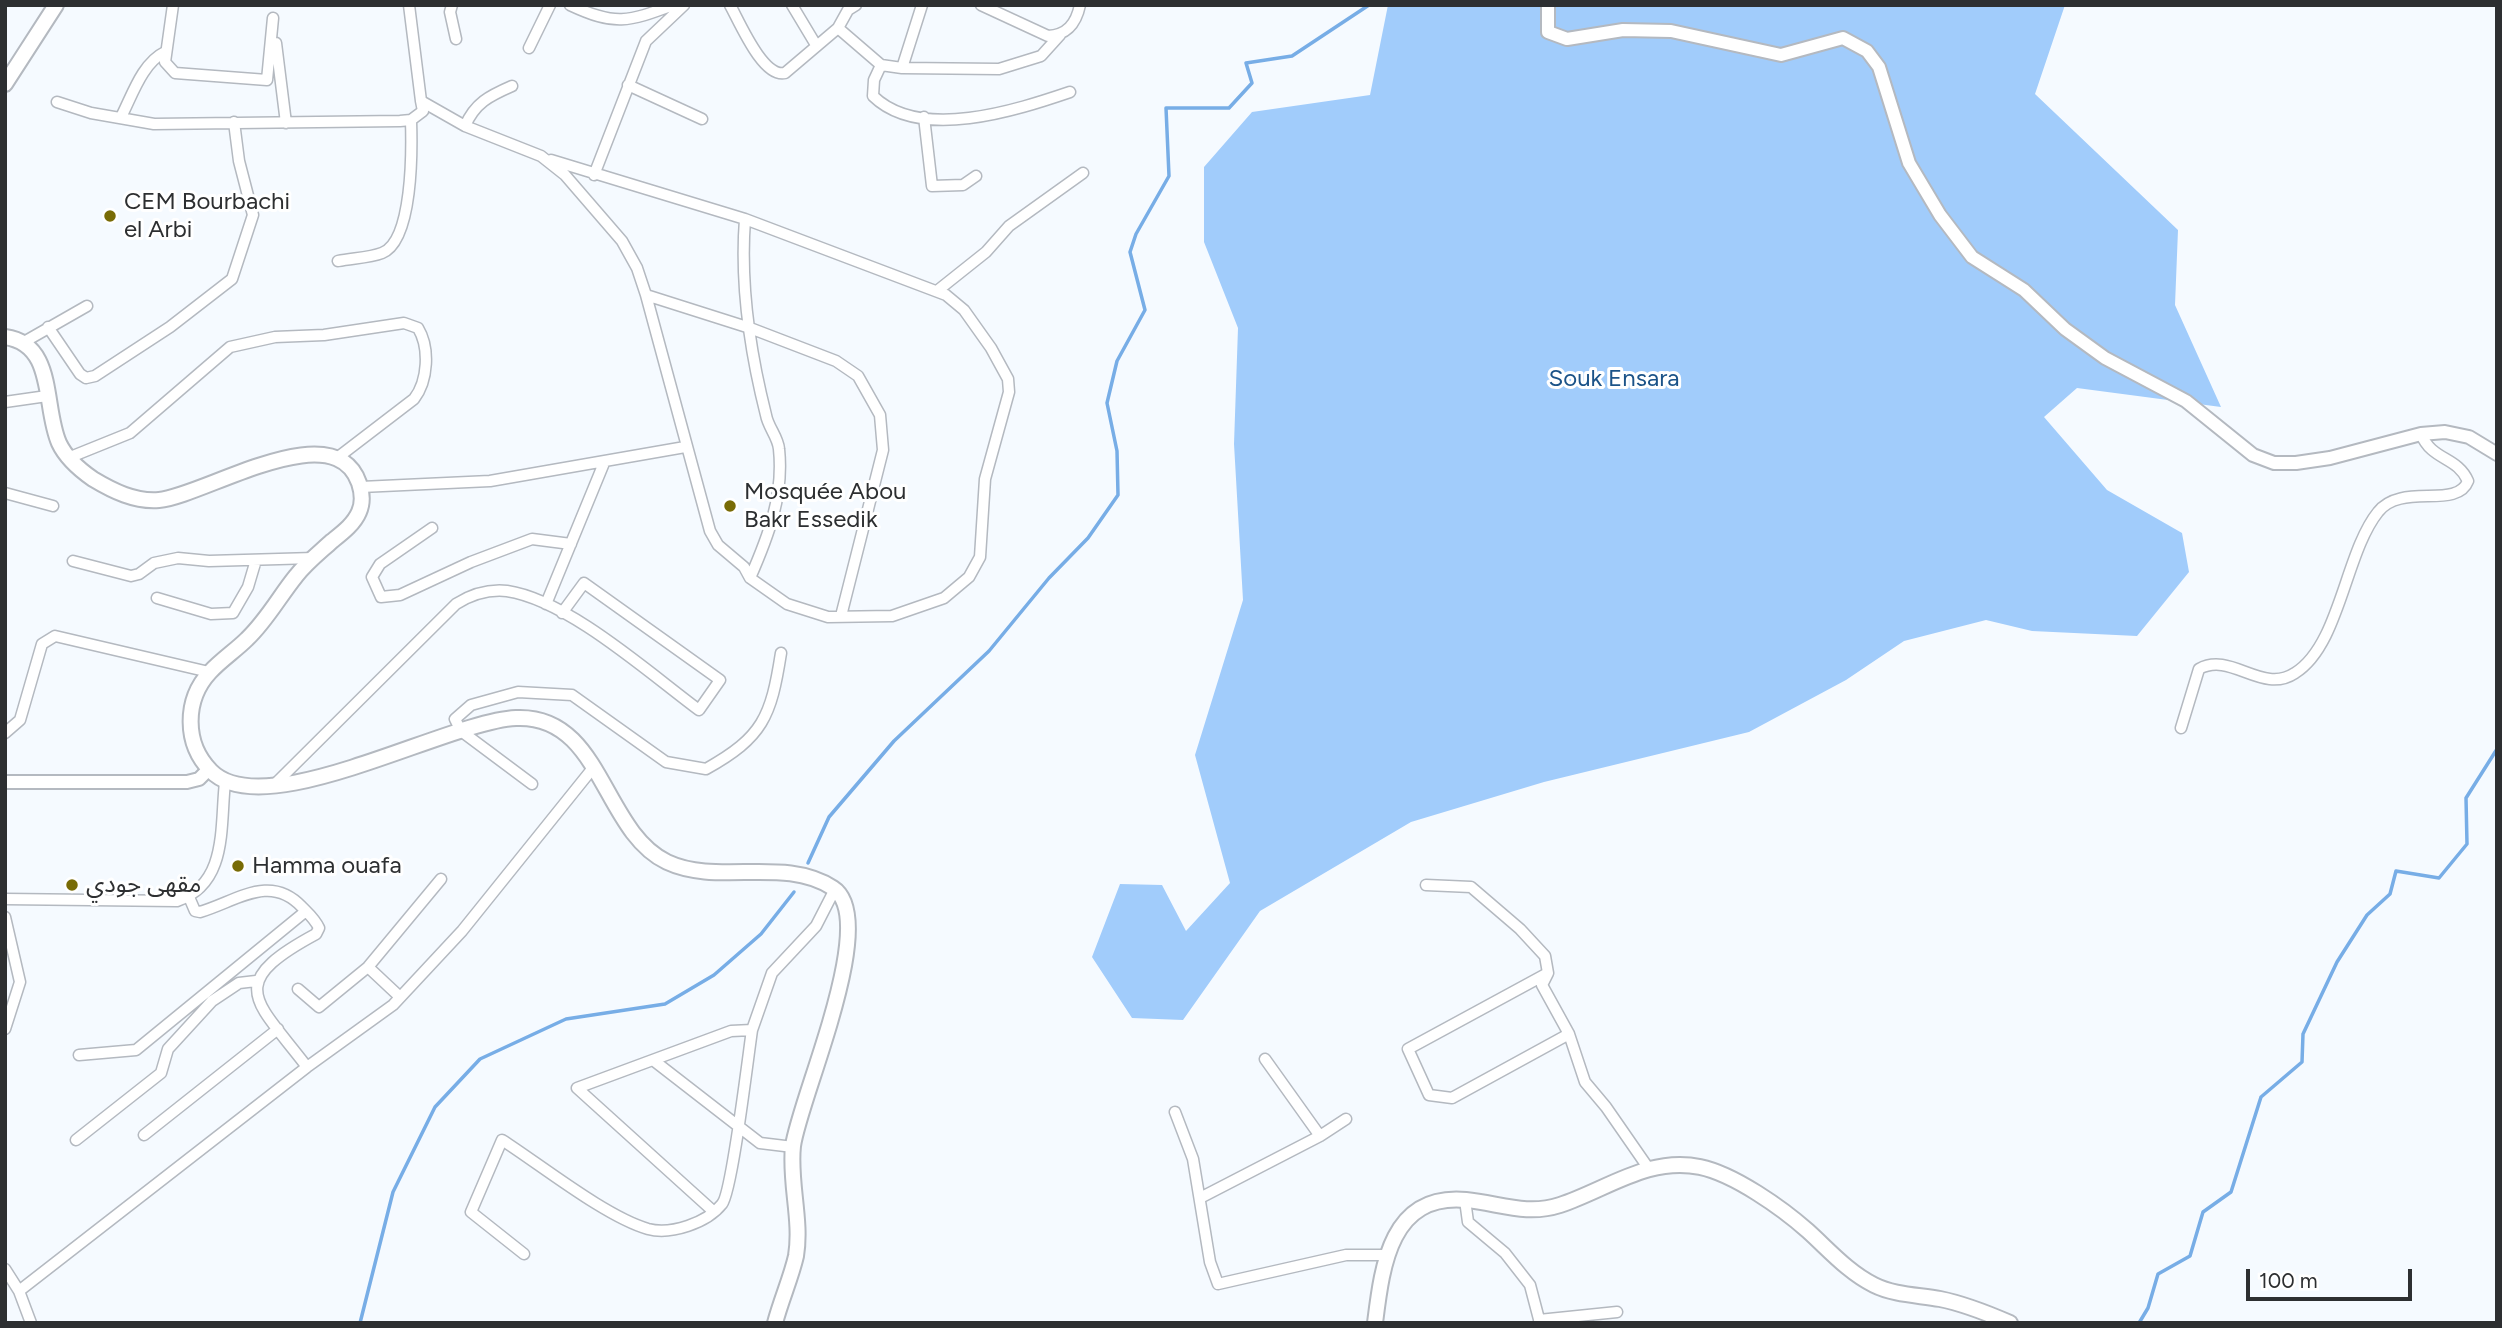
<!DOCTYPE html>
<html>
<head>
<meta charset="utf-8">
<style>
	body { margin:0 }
	#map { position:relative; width:2502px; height:1328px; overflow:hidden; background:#f5faff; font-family:Figtree,sans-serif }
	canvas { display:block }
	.frame { position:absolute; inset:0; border:7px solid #2d2f31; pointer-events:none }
	.scale { position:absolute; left:2246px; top:1269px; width:166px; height:32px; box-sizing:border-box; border:4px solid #2d2f31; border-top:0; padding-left:9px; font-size:21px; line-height:24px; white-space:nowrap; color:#2d2f31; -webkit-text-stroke:5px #fff; paint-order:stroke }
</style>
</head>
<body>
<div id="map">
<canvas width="2502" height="1328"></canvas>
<div class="frame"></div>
<div class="scale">100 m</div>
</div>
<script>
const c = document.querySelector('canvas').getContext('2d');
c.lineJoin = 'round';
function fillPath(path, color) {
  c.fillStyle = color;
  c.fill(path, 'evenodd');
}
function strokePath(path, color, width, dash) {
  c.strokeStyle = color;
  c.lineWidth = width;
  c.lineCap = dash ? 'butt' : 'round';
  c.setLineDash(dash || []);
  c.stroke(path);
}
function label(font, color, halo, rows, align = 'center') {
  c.font = font + ' Figtree,"Noto Sans Arabic",sans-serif';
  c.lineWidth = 6;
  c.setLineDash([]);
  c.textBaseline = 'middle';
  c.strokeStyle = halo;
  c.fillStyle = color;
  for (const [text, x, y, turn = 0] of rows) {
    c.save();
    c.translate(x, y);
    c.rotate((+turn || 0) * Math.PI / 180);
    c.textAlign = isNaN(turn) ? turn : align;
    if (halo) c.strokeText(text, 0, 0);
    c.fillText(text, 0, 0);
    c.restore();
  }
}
fillPath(new Path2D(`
	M1388,5H2065L2035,94L2178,230L2175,305L2221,407L2077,388L2044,417L2107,490L2182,533L2189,572L2137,636L2032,631L1986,620L1904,641L1846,680L1749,732L1544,782L1411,822L1260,911L1183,1020L1132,1018L1092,957L1120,884L1162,885L1186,931L1230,883L1195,755L1243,600L1234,444L1238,328L1204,242V167L1252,112L1370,95Z`), '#a1ccfb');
strokePath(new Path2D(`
	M808,863L829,817L894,741L989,651L1049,578L1088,538L1118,495L1117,451L1107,403L1117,361L1145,310L1130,252L1136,234L1169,176L1166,108H1229L1252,83L1246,63L1292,56L1369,5
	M360,1323L393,1192L435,1107L480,1059L566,1019L665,1004L714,975L761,934L794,892
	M2139,1323L2148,1308L2158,1274L2190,1256L2203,1212L2231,1192L2261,1097L2302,1062L2303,1034L2337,962L2367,915L2390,894L2396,871L2439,878L2467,844L2466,798L2497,749`), '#77ade6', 3.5);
const minor = new Path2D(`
	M173,5L165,62L175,73L267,80L273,18
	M409,5L421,101L465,126L541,156L565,175L622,241L637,268L646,295L710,531L718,545L744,567L750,578L787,604L828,617L892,616L944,598L969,577L980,557L985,479L1009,392L1008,379L991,348L964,310L946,295L745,219
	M452,5L450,12L456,39
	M570,5C615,26 628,22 673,5
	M730,5C740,23 763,78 785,73L838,28L848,10L856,5
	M792,5L816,45
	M981,5L1048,36C1067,35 1076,24 1080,5
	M838,28L881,65L902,68L999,69L1041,56L1060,35
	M276,43L286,123
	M529,48L550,5
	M881,65L874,80L873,96C920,142 1017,110 1070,92
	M902,68L922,5
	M628,85L702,119
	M57,102L91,113L154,124L400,121L411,120L423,111L421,101
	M121,117C132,96 142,63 165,52
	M924,117L932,186L963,185L976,176
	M465,126C475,103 489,96 512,86
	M551,160L745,219C740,283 750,352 766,415C768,427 778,437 779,449C784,496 768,537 750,578
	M594,175L646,41L684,5
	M338,261C352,258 369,258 382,253C413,241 412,150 411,120
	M937,291L986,252L1009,226L1083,173
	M646,295L750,328L836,361L858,376L880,415L883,450L841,616
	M48,327L80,374L86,378L95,376L170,327L232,279L253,215L239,161L234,122
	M24,342L87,306
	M5,402L47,396
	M68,458L130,433L230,347L275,337L324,335L404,323L418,328C430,348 428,381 414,399L337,458
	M361,487L490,481L685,447
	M5,493L53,506
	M432,528L380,564L372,577L381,597L400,595L471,562L532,539L571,544
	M73,561L131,576L139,574L154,563L178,558L209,561L314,558
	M157,598L211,614L233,613L248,587L256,560
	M546,604L604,463
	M2181,728L2199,669C2231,651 2262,695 2295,673C2340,645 2345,553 2378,512C2401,482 2457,510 2468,481C2457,456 2432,461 2421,434
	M5,733L20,720L42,644L55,636L209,672
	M275,784L456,604C472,594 488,589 507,591C568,600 649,673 699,710L720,680L584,583L562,613
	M532,784L461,731L455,719L471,705L518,692L572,695L666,762L706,769C763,737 771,717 781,653
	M1426,885L1471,887L1520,929L1545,956L1548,973L1542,985L1569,1034L1585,1082L1606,1107L1649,1169
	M189,897L195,911L200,912C237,901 270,873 302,907C308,913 315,919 319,928L316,934C223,984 256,1000 307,1067
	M5,899L177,901C228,884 220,827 225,782
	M5,917L20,982L5,1029
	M368,967L400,997
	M1548,973L1408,1049L1429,1095L1452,1098L1569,1034
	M298,989L319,1007L368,967L441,879
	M752,1030L772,973L816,926L835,889
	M79,1055L136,1050L306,911
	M1265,1059L1320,1136
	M653,1060L760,1143L793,1147
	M1175,1112L1193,1159L1210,1262L1218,1284L1346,1255H1386
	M144,1135L278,1029
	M76,1140L161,1073L168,1049L212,1001L239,983L256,981
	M1200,1198L1320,1136L1346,1119
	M1465,1200L1468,1222L1505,1253L1530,1285L1540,1323
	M524,1254L471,1212L502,1140C541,1165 606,1217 648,1229C671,1235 707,1223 722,1204C732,1192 748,1057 752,1030L731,1031L577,1088L713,1211
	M5,1269L19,1291L31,1323
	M19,1291L307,1067L393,1005L462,931L593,768
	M1539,1320L1617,1312`);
const tertiary = new Path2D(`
	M1548,5V32L1567,39L1623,30L1671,31L1781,55L1843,38L1867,51L1879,67L1909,163L1940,215L1972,257L2024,290L2065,329L2105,358L2186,401L2253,455L2274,463H2296L2330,458L2421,434L2445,432L2469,437L2497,454
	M5,782H187L199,779L209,769`);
const secondary = new Path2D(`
	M5,84L56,5
	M5,337C56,344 43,407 59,443C66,458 80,470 93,479C113,491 135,502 159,500C204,496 334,412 359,483C362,492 363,503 359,512C354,524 342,533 332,541C320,552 306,563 296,576C279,597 267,620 247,639C236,650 221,660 210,672C184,700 184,744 211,771C264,825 447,721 516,718C602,714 602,831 667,862C718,886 784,856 833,888C881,919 799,1099 793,1146C789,1182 802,1220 796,1256C791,1278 781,1300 775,1323
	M1375,1323C1382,1267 1390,1193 1466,1200C1499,1203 1526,1216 1560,1205C1606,1190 1649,1156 1700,1167C1734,1174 1782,1208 1808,1231C1829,1250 1848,1272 1874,1285C1894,1295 1918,1295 1940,1299C1965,1304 1987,1313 2010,1323`);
strokePath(minor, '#b4b9c0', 13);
strokePath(tertiary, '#b4b9c0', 16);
strokePath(secondary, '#b4b9c0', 18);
strokePath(minor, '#fff', 10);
strokePath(tertiary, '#fff', 12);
strokePath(secondary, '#fff', 14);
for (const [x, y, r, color] of [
	[110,216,7,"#786b05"],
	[730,506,7,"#786b05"],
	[238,866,7,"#786b05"],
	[72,885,7,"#786b05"]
]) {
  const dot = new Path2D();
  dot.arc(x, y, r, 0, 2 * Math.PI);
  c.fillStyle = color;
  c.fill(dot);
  strokePath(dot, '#fff', 2.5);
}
label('24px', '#2d2f31', '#fff', [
	["CEM Bourbachi",124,202],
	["el Arbi",124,230],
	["Mosquée Abou",744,492],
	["Bakr Essedik",744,520],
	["Hamma ouafa",252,866],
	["مقهى جودي",86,885]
], 'left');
label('24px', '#1b5388', '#fff', [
	["Souk Ensara",1614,379]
]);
</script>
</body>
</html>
